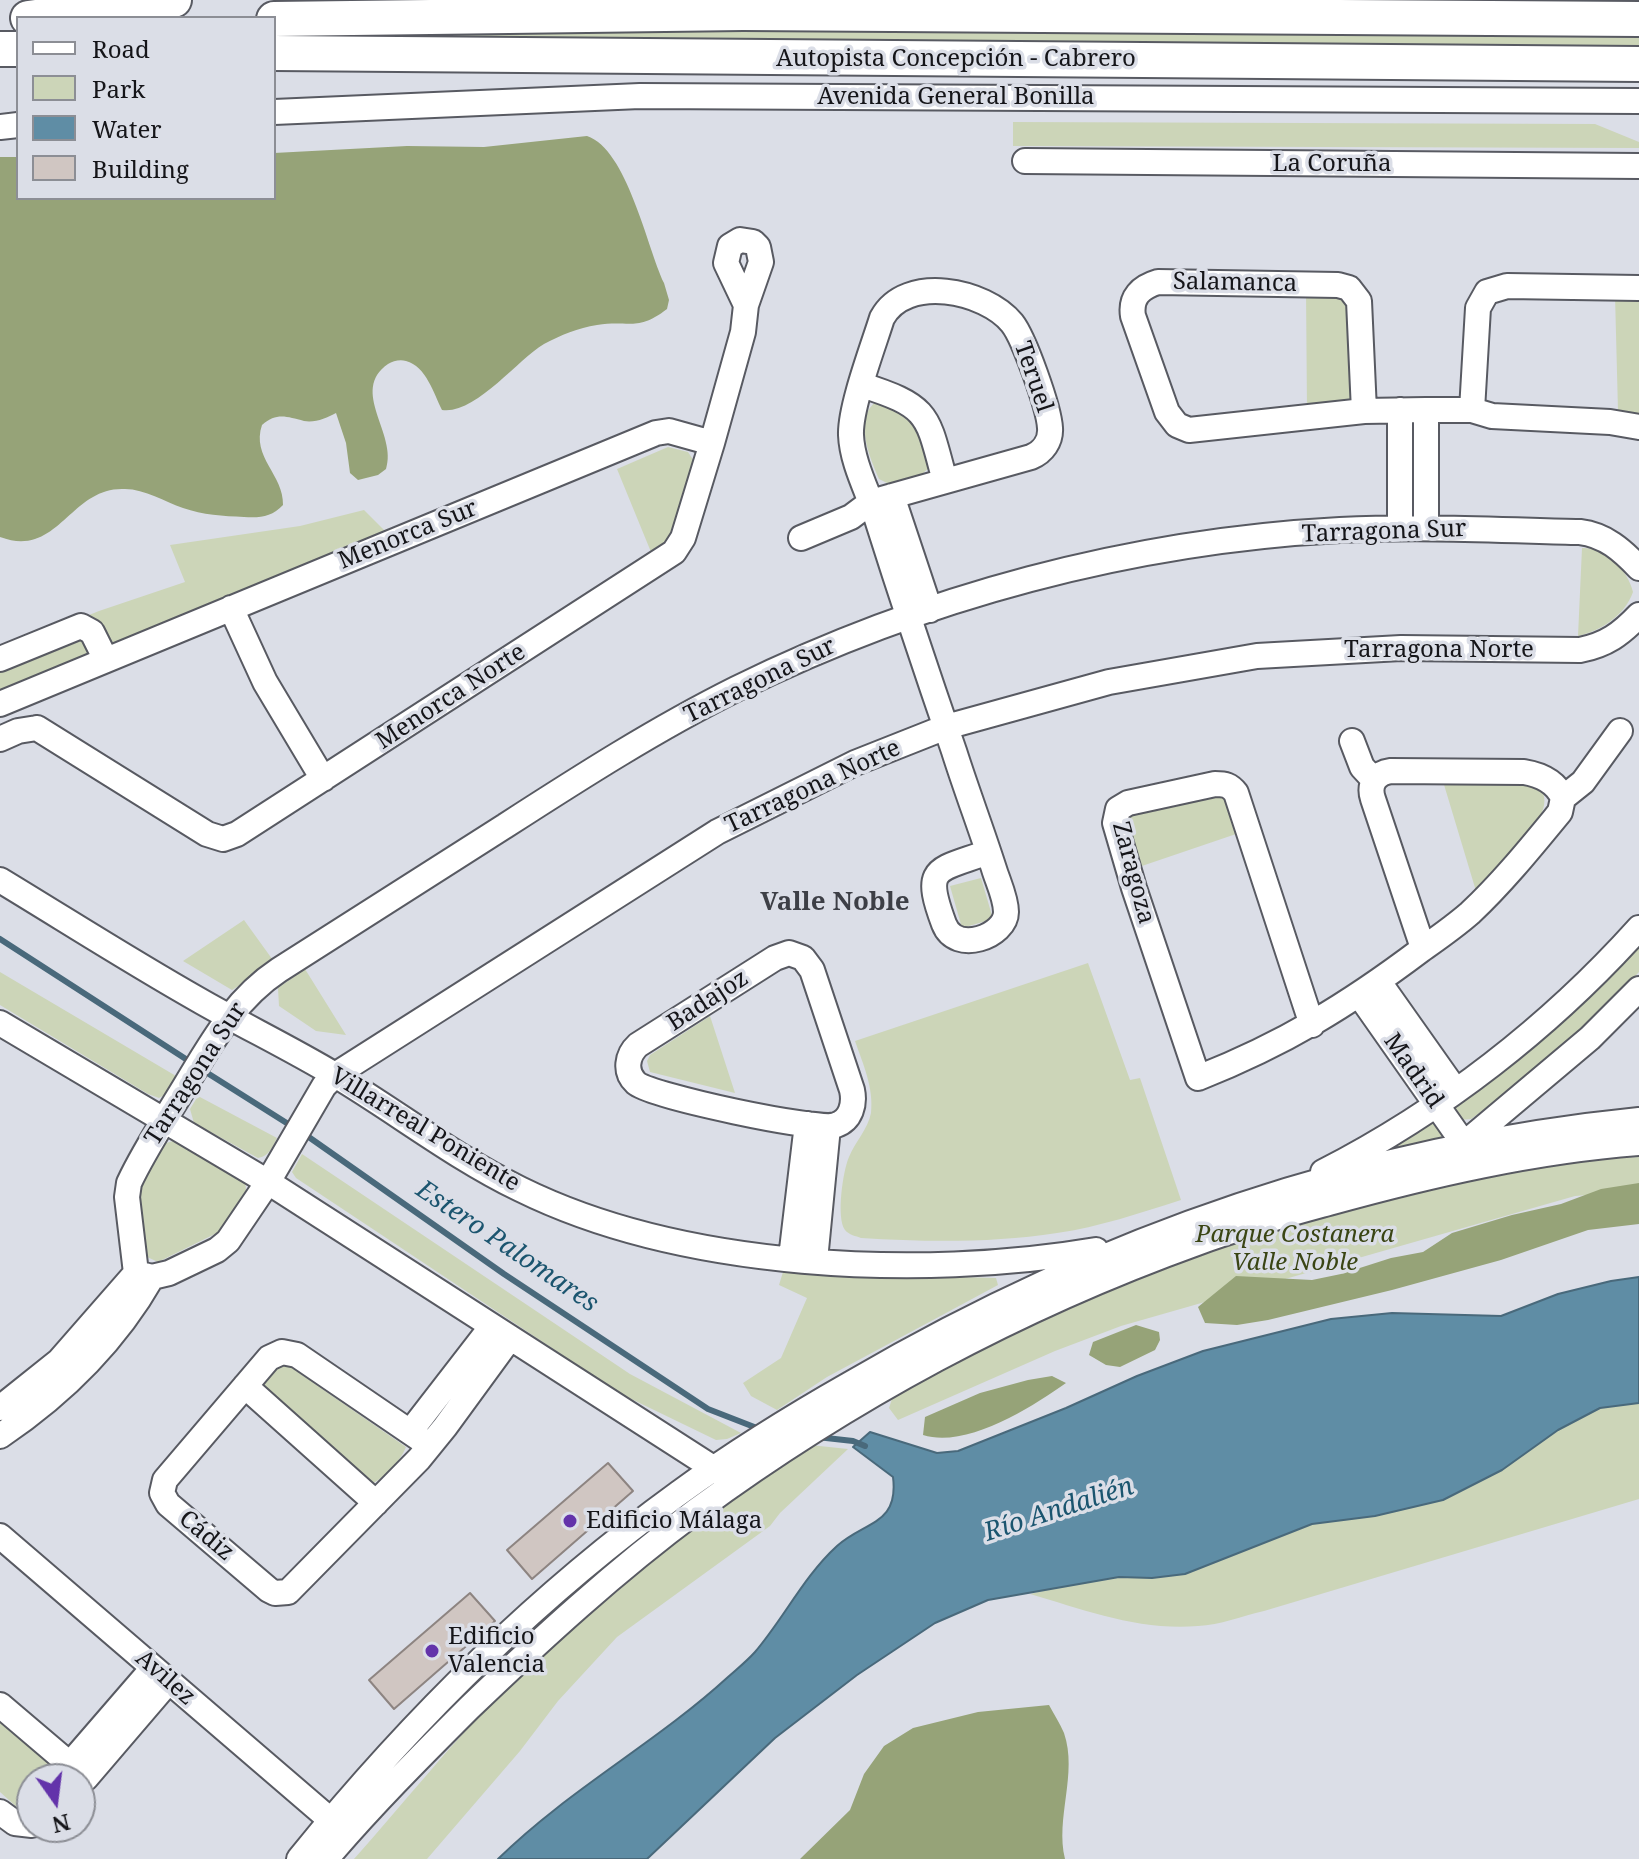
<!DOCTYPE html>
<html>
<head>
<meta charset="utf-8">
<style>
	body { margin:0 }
	#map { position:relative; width:1639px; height:1859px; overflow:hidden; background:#dbdee7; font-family:"Noto Serif",serif }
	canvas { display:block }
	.legend { position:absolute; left:16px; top:16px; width:260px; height:184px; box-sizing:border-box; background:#dbdee7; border:2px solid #8c8e95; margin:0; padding:10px 14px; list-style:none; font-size:24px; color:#151519 }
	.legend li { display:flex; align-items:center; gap:16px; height:40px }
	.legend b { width:40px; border:2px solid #8c8e95 }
	.north { position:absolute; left:16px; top:1763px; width:80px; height:80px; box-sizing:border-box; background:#dbdee7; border:2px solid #8c8e95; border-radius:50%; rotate:166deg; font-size:22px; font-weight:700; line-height:32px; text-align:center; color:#151519 }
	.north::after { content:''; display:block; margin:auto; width:28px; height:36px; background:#6333aa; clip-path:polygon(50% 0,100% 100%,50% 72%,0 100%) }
</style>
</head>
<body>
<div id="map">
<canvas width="1639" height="1859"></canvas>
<ul class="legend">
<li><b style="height:10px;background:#fff"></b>Road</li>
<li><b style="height:22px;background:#ccd5b8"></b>Park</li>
<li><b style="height:22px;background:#5f8da5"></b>Water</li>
<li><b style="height:22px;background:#d0c6c2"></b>Building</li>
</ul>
<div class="north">N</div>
</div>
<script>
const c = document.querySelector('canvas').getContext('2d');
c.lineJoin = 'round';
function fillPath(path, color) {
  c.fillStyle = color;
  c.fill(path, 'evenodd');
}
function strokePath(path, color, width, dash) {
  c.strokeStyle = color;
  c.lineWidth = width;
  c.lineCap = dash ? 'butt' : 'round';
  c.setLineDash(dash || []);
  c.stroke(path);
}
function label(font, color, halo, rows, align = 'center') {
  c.font = font + ' "Noto Serif",serif';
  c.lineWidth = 7;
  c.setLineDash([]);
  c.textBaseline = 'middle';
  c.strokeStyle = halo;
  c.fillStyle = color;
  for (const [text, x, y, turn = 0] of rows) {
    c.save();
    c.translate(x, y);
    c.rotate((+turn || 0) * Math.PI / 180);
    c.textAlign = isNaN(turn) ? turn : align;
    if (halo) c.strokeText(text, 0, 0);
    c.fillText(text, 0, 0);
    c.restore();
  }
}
fillPath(new Path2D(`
	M842,26L1639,32V46L274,35Z
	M1013,122L1595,124L1639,142V148L1013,146Z
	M1306,290L1351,297L1357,392L1351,405L1307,411Z
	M1615,295H1639V418L1618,411Z
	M878,400L910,412L931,466L921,475L889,484L879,479C870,458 852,417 878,400Z
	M668,447L688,452L694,461L671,540L651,552L617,469Z
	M364,510L385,531L0,691V651L99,611L185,582L170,545L300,526Z
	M1582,548C1605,547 1628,570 1633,592C1625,615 1601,631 1578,636Z
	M1442,778C1461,778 1508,774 1523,779C1585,796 1495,870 1476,891Z
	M1225,795L1239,833L1136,868L1124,812Z
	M981,878L993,919L962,928L950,886Z
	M244,920L275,963L232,990L183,961Z
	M1639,940V972L1594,1019L1530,1077L1471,1119L1460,1120L1454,1112L1457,1104Z
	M1088,963L1130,1080L1140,1078L1181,1200C1140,1213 1099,1227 1057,1233C992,1243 927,1242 861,1238C856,1236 849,1235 845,1230C836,1218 843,1170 849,1157C855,1142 868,1129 871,1113C874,1088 863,1064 855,1041Z
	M305,969L346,1035L316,1031L279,1006L278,988Z
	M0,972L176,1076L166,1094L159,1098L148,1094L0,1005Z
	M710,1016L735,1093L650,1072L647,1061L650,1055Z
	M198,1096L277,1138C272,1148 269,1156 258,1158L194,1123L190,1109Z
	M1432,1119L1442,1132L1441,1139L1388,1151L1387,1149Z
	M180,1139L245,1179L246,1190L221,1231L158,1262L145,1256L137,1195L139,1184L166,1143Z
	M302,1154L630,1374L741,1433L727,1439L716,1440L621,1394L296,1178L292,1172Z
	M1639,1157V1191L1575,1196L1121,1326L1055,1351L898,1420L889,1408L892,1399L921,1380C1011,1337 1102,1288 1196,1254C1251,1234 1308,1220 1365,1205C1456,1182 1545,1161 1639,1157Z
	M783,1272L996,1278L998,1285L827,1377L777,1410L751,1396L743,1383L781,1358L807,1298L779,1285Z
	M279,1364L292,1368L406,1447C400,1462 384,1478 370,1485L257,1389Z
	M1639,1403V1499L1264,1611C1242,1616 1220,1625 1198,1626C1139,1631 1085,1610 1030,1594L1080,1582L1119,1577L1152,1578L1185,1574L1312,1524L1375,1516L1443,1500L1502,1470L1558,1430L1600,1408Z
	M810,1445L848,1449L780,1513L770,1526L617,1637L558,1701L520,1751L427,1859H354C403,1804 449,1746 500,1694C593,1599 702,1523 810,1445Z
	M0,1722L66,1778L32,1779V1811L20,1810L0,1792Z`), '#ccd5b8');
fillPath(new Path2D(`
	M587,136C627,149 647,247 664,283L669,300L667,309C637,332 630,320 597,325C578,328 561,335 544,344C517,360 475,415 442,410C434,394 426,366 406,361C400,359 393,361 388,364C349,391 398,434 386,469L378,475L358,480L350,473L346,443L336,413C327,418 315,423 304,421C287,417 277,412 262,425C251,457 284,475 283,505C272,517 260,518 244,517C223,516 203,515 183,508C165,502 145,489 125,489C70,486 59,559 0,537V157H18V198H274V153L407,146L484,147Z
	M1639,1183V1224L1588,1230L1501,1260L1392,1290L1268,1320L1237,1325L1205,1323L1198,1307L1236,1276L1312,1280L1341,1274L1391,1258L1423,1252L1452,1233L1512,1215L1561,1204L1601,1189Z
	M1136,1325L1159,1332L1160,1340L1155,1350L1120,1367L1106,1365L1089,1355L1093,1342Z
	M1052,1376L1066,1383C1032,1407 966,1449 923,1435L925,1417L980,1393L1028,1380Z
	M1049,1705C1054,1714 1060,1724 1064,1733C1078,1774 1055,1818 1065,1859H800L850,1810L864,1774L884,1746L913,1728L978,1712Z`), '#96a378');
const water = new Path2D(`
	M1639,1277V1403L1600,1408L1558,1430L1502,1470L1443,1500L1375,1516L1312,1524L1185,1574L1152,1578L1119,1577L988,1600L935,1623L857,1675L775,1738L647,1859H498C568,1790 656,1743 728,1677C737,1669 747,1661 755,1652C784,1618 804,1576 837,1546C865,1521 899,1525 893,1477L853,1447L870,1432L937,1453L958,1451L1066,1408L1137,1376L1203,1351L1331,1319L1392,1313L1501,1316L1558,1294L1611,1281Z`);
fillPath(water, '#5f8da5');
strokePath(water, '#49697b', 2);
strokePath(new Path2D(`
	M0,939L192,1063
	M201,1069L293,1127
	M303,1133L504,1274L708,1409L762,1430
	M817,1437L853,1441L865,1446`), '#49697b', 6);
const building = new Path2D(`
	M608,1463L633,1491L532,1579L507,1550Z
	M470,1593L495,1621L394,1709L369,1680Z`);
fillPath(building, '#d0c6c2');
strokePath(building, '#8d8481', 2);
const minor = new Path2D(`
	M274,112L640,96L1639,101
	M0,127L18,125
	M1025,161L1639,166
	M862,385C931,407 927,415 945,481
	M1400,410V528
	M1472,410L1478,308L1487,292L1507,286L1639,288
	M1364,411L1359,301L1349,288L1338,285L1158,282C1141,287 1130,297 1133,316L1167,412L1177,425L1189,430L1364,411L1426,410H1472L1492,416L1610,422L1639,427
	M892,496L930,610
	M1426,528V410
	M801,538L851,517L871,502L1031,457C1043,452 1051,441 1050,428C1049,408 1024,338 1012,323C985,290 906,274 882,318C873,347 850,407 851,435C852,462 867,490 876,516C901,595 927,673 954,751C967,792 982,831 995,872C999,884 1006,899 1006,912C1006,936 956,955 944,924C922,865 937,871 988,852
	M231,608L265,682L323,779
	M0,659L81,626L92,632L106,660
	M0,704L656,433L669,431L712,443
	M37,728L207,834L223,839L237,834L674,552L683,538L712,443L743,332L746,305L761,262L758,247L753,242L740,240L730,246L726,263L746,305
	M0,739L18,731L37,728
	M1352,741L1362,767L1374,780
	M1563,798L1583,782L1620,731
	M0,880C66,920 130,961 197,999C242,1025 290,1048 335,1075C397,1112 454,1157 520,1189C682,1269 920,1280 1096,1250
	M789,953L803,958L812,970L852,1090C855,1104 851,1120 836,1125C818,1132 651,1096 636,1083C624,1072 627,1055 638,1045L775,958Z
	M1379,982L1456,1091
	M1360,996L1464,1144L1467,1156
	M0,1023L268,1182L724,1475
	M1312,1025L1236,793C1230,785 1225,784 1215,784L1128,803L1118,809L1115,823L1134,888L1198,1078C1284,1044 1348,1005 1421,950C1438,938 1454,927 1470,913C1503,882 1532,846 1560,812L1563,798C1556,782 1542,775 1524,772L1391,771C1376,773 1368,784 1373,799L1423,948
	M1464,1144L1590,1038L1639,989
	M1323,1172C1442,1111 1550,1027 1639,928
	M791,1258L807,1124
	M815,1260L828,1127
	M136,1273L127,1197L129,1183C143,1153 162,1124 179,1096C208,1049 232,1001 279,970C355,922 430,874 505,826C581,777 656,729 736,689C923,597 1131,541 1340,530C1420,526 1500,530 1580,532C1605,535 1622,550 1639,568
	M136,1273L152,1277L169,1273L217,1250L228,1241L268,1182L324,1086L335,1075L717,832L855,763L946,727L1109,682L1257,656L1401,648L1580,650C1606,645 1621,634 1639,615
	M245,1386L376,1503
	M0,1408L59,1361L136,1273
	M410,1432L492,1326
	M0,1436C62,1394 115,1342 152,1277
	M429,1445L297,1355L282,1352L269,1358L165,1480L162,1493L168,1504L269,1590L275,1593L288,1592L419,1459L445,1427L510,1338
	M0,1536L341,1829
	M0,1705L80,1773
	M70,1764L153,1668
	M86,1778L169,1681
	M0,1812L15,1823L32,1825
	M299,1859C409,1723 537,1596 679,1493C734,1453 792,1417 852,1383C1095,1241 1358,1148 1639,1120
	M326,1859C371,1806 420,1757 469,1708C541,1639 615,1571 696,1511C848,1399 1019,1307 1197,1243C1240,1227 1285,1215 1329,1203C1430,1175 1534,1151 1639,1143`);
const highway = new Path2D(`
	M28,18L174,0
	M274,19L743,13L1639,19
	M0,49H18
	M274,53L1639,64`);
strokePath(minor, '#585a62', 28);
strokePath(highway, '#585a62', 38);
strokePath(minor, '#fff', 24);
strokePath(highway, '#fff', 34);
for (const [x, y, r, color] of [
	[570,1521,8,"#6333aa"],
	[432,1651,8,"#6333aa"]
]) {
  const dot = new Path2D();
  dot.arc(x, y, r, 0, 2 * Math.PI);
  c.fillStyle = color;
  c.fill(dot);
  strokePath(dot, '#dbdee7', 3);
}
label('24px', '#151519', '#dbdee7', [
	["Autopista Concepción - Cabrero",956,59],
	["Avenida General Bonilla",956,97],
	["La Coruña",1332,164],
	["Salamanca",1235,283,1],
	["Teruel",1033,377,71],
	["Tarragona Sur",1384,532,-2],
	["Menorca Sur",408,535,-22],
	["Tarragona Norte",1439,650],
	["Tarragona Sur",760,681,-26],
	["Menorca Norte",451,697,-33],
	["Tarragona Norte",813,787,-25],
	["Zaragoza",1133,873,75],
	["Badajoz",708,1001,-33],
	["Madrid",1413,1071,55],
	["Tarragona Sur",196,1074,-57],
	["Villarreal Poniente",425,1130,31],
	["Cádiz",206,1536,40],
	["Avilez",165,1678,41]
]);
label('italic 24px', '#3a4514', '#dbdee7', [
	["Parque Costanera",1295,1235],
	["Valle Noble",1295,1263]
]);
label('24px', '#151519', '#dbdee7', [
	["Edificio Málaga",586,1521],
	["Edificio",448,1637],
	["Valencia",448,1665]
], 'left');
label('bold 26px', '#3d3f46', '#dbdee7', [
	["Valle Noble",835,903]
]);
label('italic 26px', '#1b556f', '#dbdee7', [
	["Estero Palomares",507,1247,34],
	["Río Andalién",1059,1510,-18]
]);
</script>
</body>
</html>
